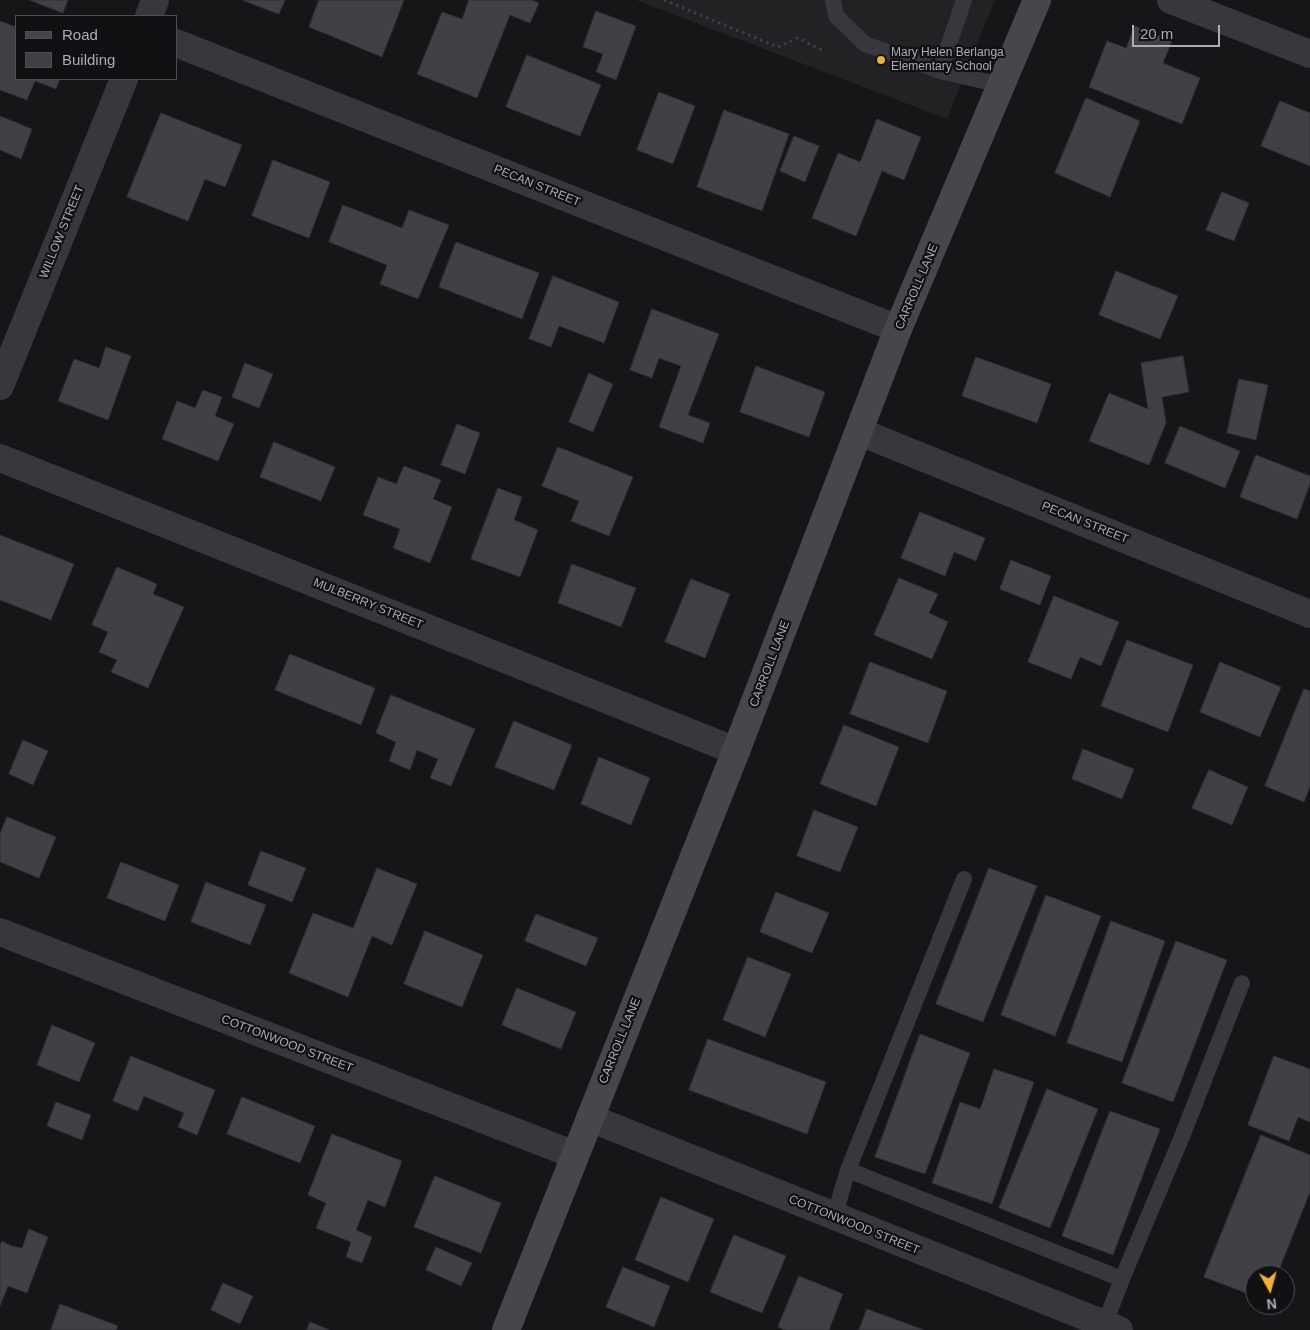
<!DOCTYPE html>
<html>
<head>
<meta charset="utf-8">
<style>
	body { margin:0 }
	#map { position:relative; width:1310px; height:1330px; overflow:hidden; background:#161618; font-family:Helvetica,sans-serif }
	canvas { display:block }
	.legend { position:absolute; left:15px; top:15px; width:162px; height:65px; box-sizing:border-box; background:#111113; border:1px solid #4d4f55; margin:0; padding:6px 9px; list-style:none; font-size:15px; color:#a8adb8 }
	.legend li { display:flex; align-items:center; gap:10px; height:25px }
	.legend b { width:25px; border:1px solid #4d4f55 }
	.north { position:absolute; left:1245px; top:1265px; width:50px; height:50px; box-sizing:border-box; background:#111113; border:1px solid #4d4f55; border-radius:50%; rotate:173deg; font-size:14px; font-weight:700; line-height:20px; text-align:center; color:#a8adb8 }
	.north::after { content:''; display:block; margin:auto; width:18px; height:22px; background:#f2b134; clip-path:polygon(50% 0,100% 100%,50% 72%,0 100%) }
	.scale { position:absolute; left:1132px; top:25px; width:88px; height:22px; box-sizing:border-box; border:2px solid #a8adb8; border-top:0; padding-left:6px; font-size:15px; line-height:18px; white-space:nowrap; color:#a8adb8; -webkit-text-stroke:4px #111113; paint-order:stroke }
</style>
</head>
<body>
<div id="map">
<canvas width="1310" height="1330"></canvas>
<ul class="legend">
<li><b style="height:6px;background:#45474d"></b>Road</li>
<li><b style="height:14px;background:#404145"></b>Building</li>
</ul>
<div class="north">N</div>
<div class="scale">20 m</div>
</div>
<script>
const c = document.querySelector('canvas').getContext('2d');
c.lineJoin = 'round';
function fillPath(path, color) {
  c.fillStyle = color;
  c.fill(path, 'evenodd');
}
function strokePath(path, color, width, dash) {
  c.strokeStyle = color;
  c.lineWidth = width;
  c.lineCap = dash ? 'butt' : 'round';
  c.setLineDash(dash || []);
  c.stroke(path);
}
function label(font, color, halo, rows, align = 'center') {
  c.font = font + ' Helvetica,sans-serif';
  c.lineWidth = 4.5;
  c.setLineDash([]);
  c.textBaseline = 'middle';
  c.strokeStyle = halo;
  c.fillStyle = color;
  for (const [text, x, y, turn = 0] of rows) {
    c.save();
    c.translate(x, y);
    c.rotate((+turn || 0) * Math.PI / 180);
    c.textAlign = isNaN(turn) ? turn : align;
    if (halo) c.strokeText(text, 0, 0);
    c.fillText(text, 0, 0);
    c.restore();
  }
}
fillPath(new Path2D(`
	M636,0H995L947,119Z`), '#222225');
const building = new Path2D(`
	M30,0H68L63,13Z
	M242,0H285L279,14Z
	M319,0H404L382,57L309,27Z
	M469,0H532L539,3L530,23L510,15L477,98L417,74L442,12L462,19Z
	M596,11L636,26L616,80L596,72L603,54L583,47Z
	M0,21L16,27V79H60L56,89L35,81L27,100L0,90Z
	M1135,26L1172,41L1163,63L1200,78L1182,124L1089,87L1107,41L1126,48Z
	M527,55L601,85L580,136L506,107Z
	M659,92L695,106L673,164L637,150Z
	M1086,98L1140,121L1110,197L1055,173Z
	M1280,101L1310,113V166L1261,146Z
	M724,110L789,134L762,211L697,187Z
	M161,113L242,145L225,187L205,179L188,221L127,197Z
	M0,116L32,129L21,159L0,150Z
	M877,119L921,137L904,180L882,171L856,236L812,218L838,153L860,162Z
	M794,136L819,146L805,182L780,171Z
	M273,160L330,182L309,238L252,216Z
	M1222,192L1249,203L1234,241L1206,230Z
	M343,205L402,228L409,210L449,225L418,299L380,284L387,265L329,242Z
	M456,242L539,273L522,319L439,287Z
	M1116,271L1178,296L1160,339L1099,315Z
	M553,276L619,302L604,343L559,326L551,347L529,339Z
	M652,309L719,334L688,415L710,423L703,443L659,427L681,366L659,358L652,378L630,370Z
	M106,347L131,356L108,420L58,401L74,359L99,368Z
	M1183,356L1189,392L1162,397L1166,423L1149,465L1089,441L1109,393L1148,409L1141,363Z
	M976,357L1051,384L1037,423L962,396Z
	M245,363L273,374L259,408L232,397Z
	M756,366L825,392L809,437L740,412Z
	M589,373L613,384L593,432L569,422Z
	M1239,379L1268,385L1256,440L1227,433Z
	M203,390L222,397L215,416L234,424L218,461L162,439L177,401L195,408Z
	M457,424L480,433L465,474L441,465Z
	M1180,426L1240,451L1225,488L1165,463Z
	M274,442L335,467L321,501L260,477Z
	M558,447L633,477L609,536L571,521L579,501L542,486Z
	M1256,455L1310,476V484L1297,519L1240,497Z
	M404,466L441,480L433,499L452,507L430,563L393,548L400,529L363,515L378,477L396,484Z
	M498,488L522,497L514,520L538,530L520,577L471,559Z
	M920,512L985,538L976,561L954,552L945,576L901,558Z
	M0,535L74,564L51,620L0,600Z
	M1011,560L1051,576L1040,605L1000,589Z
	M572,564L636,588L621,627L558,603Z
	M117,567L157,584L153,594L184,607L148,688L111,672L117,660L99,652L108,632L92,625Z
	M899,578L938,594L929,613L948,622L932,659L874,635Z
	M691,579L730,594L705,658L665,642Z
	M1054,596L1119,622L1101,666L1080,657L1071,679L1028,662Z
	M1127,640L1193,665L1168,732L1101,706Z
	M290,654L375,688L361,725L275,690Z
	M870,662L947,691L928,743L850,714Z
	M1220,662L1281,687L1260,737L1200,712Z
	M1304,689L1310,691V786L1304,802L1265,786Z
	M391,695L475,729L451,786L430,778L438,759L417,750L410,770L389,761L396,742L376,733Z
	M514,721L572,745L554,790L495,767Z
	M844,725L899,747L876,806L820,784Z
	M23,740L48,751L33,785L9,774Z
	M1083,749L1134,769L1122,799L1072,779Z
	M599,757L650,778L631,825L581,804Z
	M1209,770L1248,787L1232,825L1192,808Z
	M814,810L858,827L840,872L797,856Z
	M7,817L56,837L39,878L0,862V834Z
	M261,851L306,868L292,902L248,885Z
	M121,862L179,885L165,921L107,898Z
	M377,868L417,884L392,945L372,936L348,997L289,973L313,913L353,928Z
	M989,868L1037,886L983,1022L936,1004Z
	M206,882L266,905L250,945L191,922Z
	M776,892L829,913L812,953L760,932Z
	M1046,895L1101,916L1055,1036L1001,1015Z
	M536,914L598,938L586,966L525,941Z
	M1111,921L1165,941L1122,1062L1067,1043Z
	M425,931L483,955L462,1007L404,984Z
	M1176,941L1227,960L1173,1102L1122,1083Z
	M748,957L791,974L765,1037L723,1020Z
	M517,988L576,1012L561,1049L502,1025Z
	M52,1025L95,1043L79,1082L37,1065Z
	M920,1034L970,1053L925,1174L875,1157Z
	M708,1039L826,1082L807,1134L689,1090Z
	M131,1056L215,1090L197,1135L178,1127L184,1113L144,1096L138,1111L113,1101Z
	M1274,1056L1310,1069V1122L1298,1117L1289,1141L1248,1125Z
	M994,1069L1034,1082L992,1204L932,1183L960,1102L980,1109Z
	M1047,1089L1098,1109L1050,1228L999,1208Z
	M242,1097L315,1126L300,1163L227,1134Z
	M56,1102L91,1115L82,1140L47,1126Z
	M1110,1111L1160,1129L1113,1255L1062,1236Z
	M332,1134L402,1161L385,1207L368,1200L356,1230L372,1237L362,1263L346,1257L351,1242L316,1228L326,1203L308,1195Z
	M1261,1135L1310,1155V1192L1277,1275H1258L1254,1273L1246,1293L1204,1277Z
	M435,1176L501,1203L481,1253L414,1227Z
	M661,1197L714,1219L688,1282L635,1260Z
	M29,1229L48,1237L27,1293L8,1286L0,1306V1245L2,1241L11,1246L22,1248Z
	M734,1235L786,1256L762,1313L710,1292Z
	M436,1247L472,1263L461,1286L426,1270Z
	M623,1267L670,1286L654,1327L606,1307Z
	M799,1276L843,1294L829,1330H785L778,1327Z
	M223,1283L253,1296L240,1324L211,1310Z
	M60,1304L118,1326L116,1330H51Z
	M867,1309L924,1330H859Z
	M310,1322L330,1330H307Z`);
fillPath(building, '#404145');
strokePath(building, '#303034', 1);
strokePath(new Path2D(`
	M664,0L778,47L798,38L824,51`), '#3d3f44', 3, [2.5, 4]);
strokePath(new Path2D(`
	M833,0L836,16L865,44L940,71L1001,85
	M940,71L964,0
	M848,1170L1122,1279
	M834,1217L848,1170L964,879
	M1105,1323L1122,1279L1183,1134L1242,983`), '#37383d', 16);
strokePath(new Path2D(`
	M1171,0L1310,54
	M149,16L155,0
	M176,43L898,329
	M0,386L124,79
	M860,432L1310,614
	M0,458L736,751
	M0,932L575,1155
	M590,1118L1119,1330`), '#37383d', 28);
strokePath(new Path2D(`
	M506,1330L736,751L898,329L1037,0`), '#45474d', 28);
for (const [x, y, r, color] of [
	[881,60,5,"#f2b134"]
]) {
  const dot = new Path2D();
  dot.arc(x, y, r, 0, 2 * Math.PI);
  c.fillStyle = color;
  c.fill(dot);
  strokePath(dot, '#111113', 2);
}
label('12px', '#a8adb8', '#111113', [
	["Mary Helen Berlanga",891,53],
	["Elementary School",891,67]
], 'left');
label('12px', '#a8adb8', '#111113', [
	["PECAN STREET",537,186,22],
	["WILLOW STREET",62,232,-68],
	["CARROLL LANE",917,287,-67],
	["PECAN STREET",1085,523,22],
	["MULBERRY STREET",368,604,22],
	["CARROLL LANE",770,664,-69],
	["CARROLL LANE",620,1041,-68],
	["COTTONWOOD STREET",287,1044,21],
	["COTTONWOOD STREET",854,1225,22]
]);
</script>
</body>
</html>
